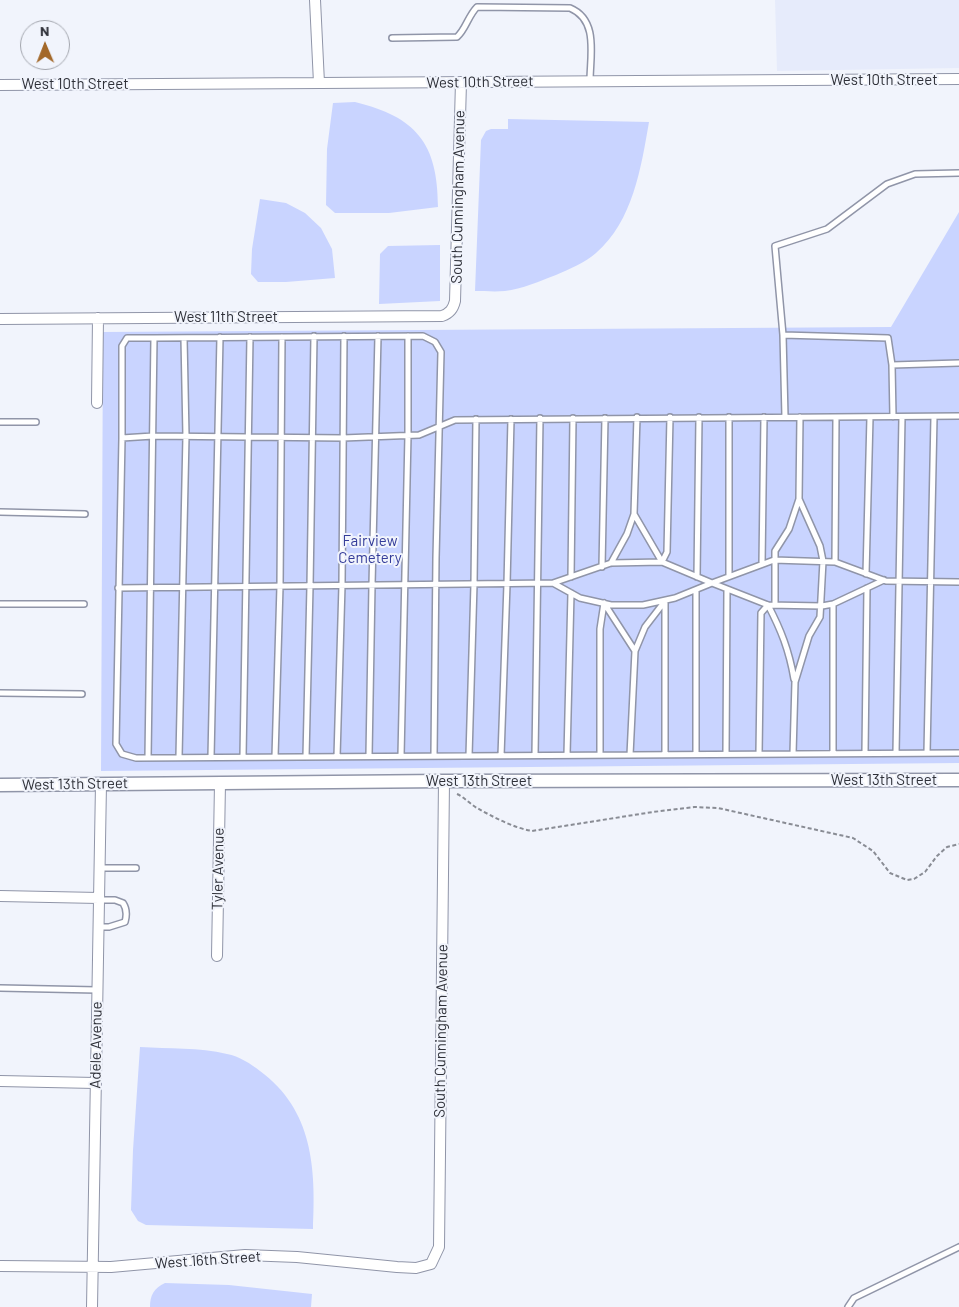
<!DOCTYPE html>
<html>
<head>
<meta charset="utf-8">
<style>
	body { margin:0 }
	#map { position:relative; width:959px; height:1307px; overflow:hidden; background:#f1f4fc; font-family:Barlow,sans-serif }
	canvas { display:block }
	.north { position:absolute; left:20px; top:20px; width:50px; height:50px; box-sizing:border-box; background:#f1f4fc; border:1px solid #a3a6ae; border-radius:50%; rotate:359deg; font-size:14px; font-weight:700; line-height:20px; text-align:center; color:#2e3038 }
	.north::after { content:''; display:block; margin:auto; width:18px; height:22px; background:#a36829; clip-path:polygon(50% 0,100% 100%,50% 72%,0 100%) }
</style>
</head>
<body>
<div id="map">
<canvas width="959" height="1307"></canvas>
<div class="north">N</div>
</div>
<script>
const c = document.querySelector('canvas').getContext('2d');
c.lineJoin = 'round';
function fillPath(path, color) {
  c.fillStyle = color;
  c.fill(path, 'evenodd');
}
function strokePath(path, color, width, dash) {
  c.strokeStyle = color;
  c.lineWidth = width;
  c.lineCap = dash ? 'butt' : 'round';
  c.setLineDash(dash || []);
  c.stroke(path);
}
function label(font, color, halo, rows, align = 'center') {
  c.font = font + ' Barlow,sans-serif';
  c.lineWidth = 4;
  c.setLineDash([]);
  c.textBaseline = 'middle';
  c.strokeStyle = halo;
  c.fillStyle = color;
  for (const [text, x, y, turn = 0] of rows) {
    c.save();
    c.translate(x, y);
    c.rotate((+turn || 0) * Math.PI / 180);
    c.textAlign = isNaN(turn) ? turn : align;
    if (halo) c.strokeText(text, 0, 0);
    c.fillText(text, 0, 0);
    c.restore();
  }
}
fillPath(new Path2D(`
	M775,0H959V68L777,71Z`), '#e6ebfb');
fillPath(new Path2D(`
	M355,102C416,117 438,143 438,207L389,213H335L326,205L327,149L333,103Z
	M508,119L649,122C641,168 633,221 596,253C585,263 569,269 556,275C540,281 522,289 505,291C495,292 484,291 475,291L481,140L486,131L491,129H508Z
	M260,199L286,203L305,213L321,228L332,249L335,278L286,282H258L251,274L252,249Z
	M959,212V763L101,771L103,332L891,327Z
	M440,245V301L379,304L380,254L388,246Z
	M140,1047C169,1049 199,1047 227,1054C239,1056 251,1064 260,1071C313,1110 316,1168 313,1229L146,1225L138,1221L131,1210L133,1150Z
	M165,1283L229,1285L312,1294L311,1307H150C150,1295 154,1288 165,1283Z`), '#c9d4ff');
const service = new Path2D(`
	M392,38L457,37C466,29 468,16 477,7L570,8C599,20 590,56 590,81
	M783,335L775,246L827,229L887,184L915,174L959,173
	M892,365L959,363
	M959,416L455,420L419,435L343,438L153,436L122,438L116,744L122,754L136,758L959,753
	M637,417L634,514L662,562L667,552L670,417
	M785,417L783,335L888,338L892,365L893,417
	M0,422H36
	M122,438V346L127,338H154
	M0,512L85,514
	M662,562L712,583L675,598L643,605H611L580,598L553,583L611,563Z
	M835,562L836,417
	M611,563L627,534L634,514
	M762,564L764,417
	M602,567L605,418
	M866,574L870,417
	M729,576V417
	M571,577L573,418
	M697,577L699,417
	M884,580L833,604L822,606L768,605L712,583L774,560L835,562L886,581L959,582
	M118,588L553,583
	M665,601V755
	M604,603L635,651
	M0,604H84
	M775,605V551L789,529L799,499
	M0,693L82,694
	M865,753L867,588
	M896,753L902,417
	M927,753L934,417
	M696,754V590
	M726,754L727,589
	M759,754L761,613L768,605C781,630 789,650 794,679
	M793,754L795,682L809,636L820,617L823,561L820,546L799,499L800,417
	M833,754V604
	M535,755L540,418
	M567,755L571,593
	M600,755V629L604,603
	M630,755L635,651L645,627L665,601
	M369,756L372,585L378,336
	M401,756L408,435V336
	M469,756L474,584L476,419
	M501,756L507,584L511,419
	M179,757L186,436L184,338
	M211,757L220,337
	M243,757L250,337
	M275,757L280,586L282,337
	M306,757L310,586L314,336
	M337,757L342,585L344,336
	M148,758L154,338L423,336L435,342L441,352L436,558L434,756
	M100,868H136
	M99,927H109L125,922C127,915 127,909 123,903L115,900H99
	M0,988L97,990
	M848,1307L854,1298L959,1247`);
const minor = new Path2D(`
	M315,0L319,83
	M0,85L959,79
	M0,319L442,316C450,313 453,309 455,301L461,82
	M97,403L98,318
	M0,896L99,898
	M217,956L220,783
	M0,1081L95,1083
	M0,1266L111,1267L245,1255L297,1257L397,1267L416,1268L431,1264L439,1247L444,781
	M92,1307L101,784`);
const tertiary = new Path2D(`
	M0,785L444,781L959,780`);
strokePath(service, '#9095a8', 8);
strokePath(minor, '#9095a8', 12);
strokePath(tertiary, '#9095a8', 15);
strokePath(new Path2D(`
	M457,794C464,797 470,804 477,808C493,817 514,828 532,831L653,812L694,807L718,808L853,838L873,851L890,873L907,880L914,879L925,872L937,856L947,847L959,844`), '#898c94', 2, [4, 2.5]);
strokePath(service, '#fff', 5);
strokePath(minor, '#fff', 10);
strokePath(tertiary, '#fff', 12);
label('15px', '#2e3038', '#f1f4fc', [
	["West 10th Street",884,80],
	["West 10th Street",480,82,-1],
	["West 10th Street",75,84],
	["South Cunningham Avenue",458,197,-89],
	["West 11th Street",226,317],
	["West 13th Street",884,780],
	["West 13th Street",479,781],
	["West 13th Street",75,784,-1],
	["Tyler Avenue",218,869,-89],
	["South Cunningham Avenue",441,1031,-89],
	["Adele Avenue",96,1045,-89],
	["West 16th Street",208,1260,-4]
]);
label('15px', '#343c99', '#f1f4fc', [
	["Fairview",370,541],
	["Cemetery",370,558]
]);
</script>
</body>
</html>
